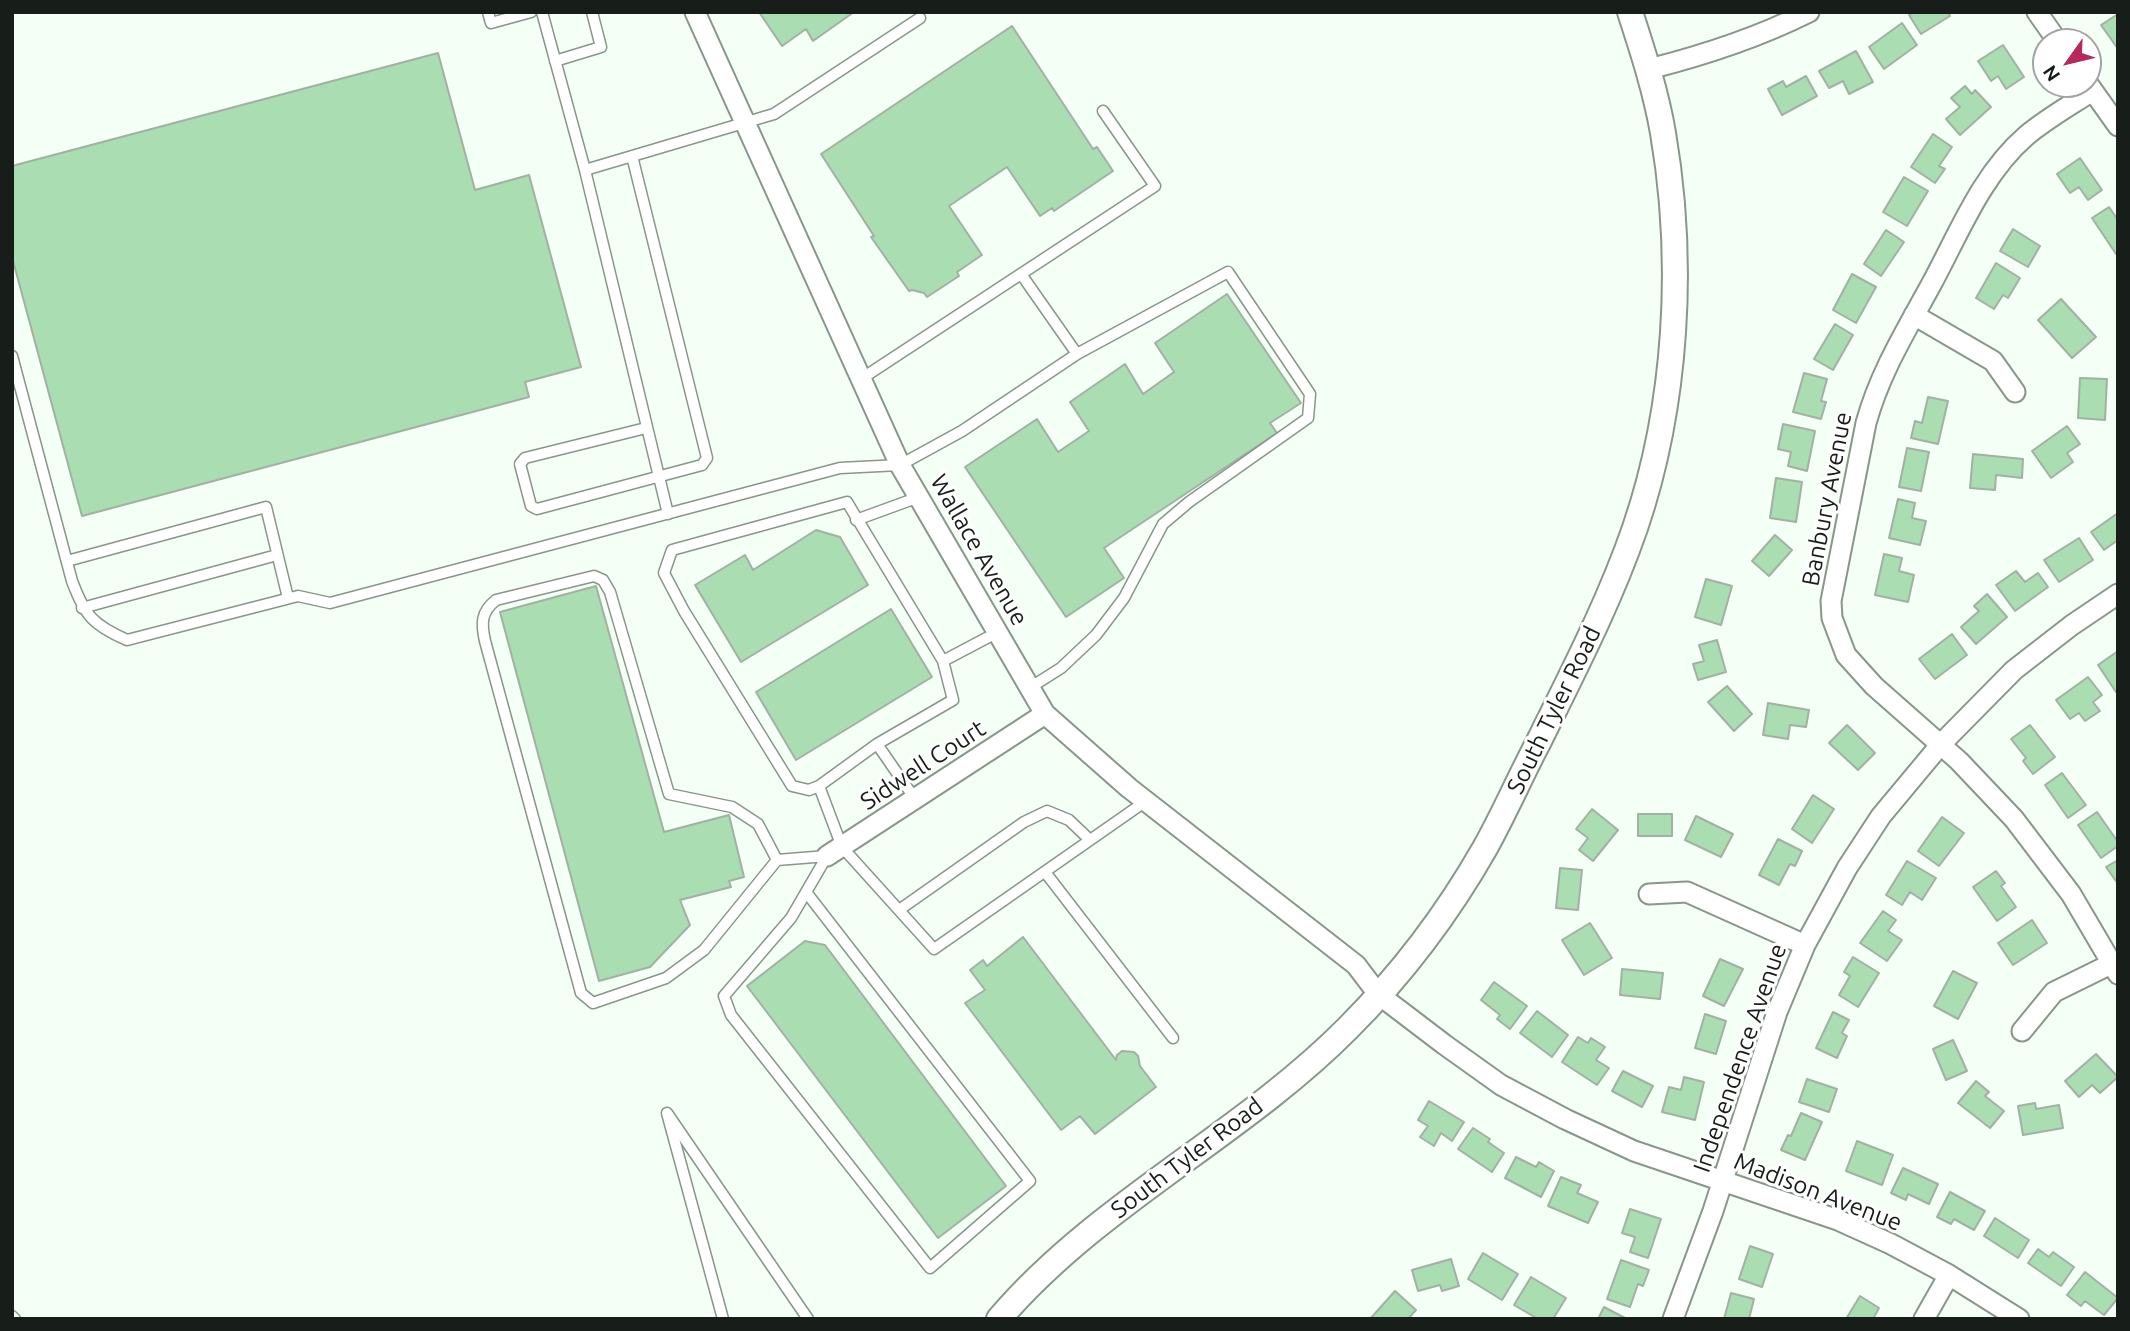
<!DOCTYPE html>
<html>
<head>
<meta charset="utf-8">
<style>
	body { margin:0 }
	#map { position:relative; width:2130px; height:1331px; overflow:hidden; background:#f4fff5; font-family:Ubuntu,sans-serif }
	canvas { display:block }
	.frame { position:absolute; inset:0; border:14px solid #171d18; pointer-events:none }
	.north { position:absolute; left:2032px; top:28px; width:70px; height:70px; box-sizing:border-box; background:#fff; border:2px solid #a2a5a3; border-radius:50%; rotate:236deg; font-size:19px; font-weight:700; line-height:28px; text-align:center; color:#171d18 }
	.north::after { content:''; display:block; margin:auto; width:24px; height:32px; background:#b7295b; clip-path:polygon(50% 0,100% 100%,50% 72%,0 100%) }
</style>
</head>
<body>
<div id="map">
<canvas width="2130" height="1331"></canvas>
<div class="frame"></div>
<div class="north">N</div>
</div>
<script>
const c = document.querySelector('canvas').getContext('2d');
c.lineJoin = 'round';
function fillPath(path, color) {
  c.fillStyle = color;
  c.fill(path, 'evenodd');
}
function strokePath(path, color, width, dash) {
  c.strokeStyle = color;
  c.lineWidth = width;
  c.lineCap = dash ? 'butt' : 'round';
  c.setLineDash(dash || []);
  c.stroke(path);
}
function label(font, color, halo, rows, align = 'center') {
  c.font = font + ' Ubuntu,sans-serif';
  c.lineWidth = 6;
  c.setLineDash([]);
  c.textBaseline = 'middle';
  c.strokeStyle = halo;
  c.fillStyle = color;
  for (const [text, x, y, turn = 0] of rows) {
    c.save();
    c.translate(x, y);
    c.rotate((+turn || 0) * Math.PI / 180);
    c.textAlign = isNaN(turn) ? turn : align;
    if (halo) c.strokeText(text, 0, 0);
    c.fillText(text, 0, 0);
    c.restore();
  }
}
const building = new Path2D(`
	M759,12H854L813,41L806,29L782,46Z
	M1914,12H1948L1950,16L1921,34L1909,15Z
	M2118,14V49L2101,25Z
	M1902,23L1917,45L1884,69L1869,47Z
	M1012,26L1093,149L1097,147L1113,171L1054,211L1052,208L1040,216L1007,167L949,206L982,255L957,272L959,276L927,297L924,293L912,290L909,291L871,237L874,236L821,154Z
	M2003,45L2024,77L2006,89L1998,76L1991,81L1978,61Z
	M1856,51L1873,82L1849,94L1843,81L1829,88L1819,71Z
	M438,53L475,190L529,175L581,367L525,382L529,397L82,516L12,257V166Z
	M1806,76L1817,96L1782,115L1768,89L1783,81L1786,87Z
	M1965,86L1972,94L1975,90L1991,107L1960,135L1946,119L1960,107L1951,98Z
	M1933,134L1952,147L1939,166L1945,169L1935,183L1911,167Z
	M2080,158L2102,190L2088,200L2079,187L2070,193L2057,174Z
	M1904,177L1928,191L1907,226L1883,212Z
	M2109,207L2118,220V253L2116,254L2092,218Z
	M2013,229L2040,246L2028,267L2000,251Z
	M1886,230L1904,242L1881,276L1864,264Z
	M1996,263L2020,278L2008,298L2003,295L1994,309L1976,298Z
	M1852,274L1876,287L1856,323L1833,310Z
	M1227,294L1301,403L1270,423L1277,433L1104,548L1124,578L1066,617L965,467L1037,419L1058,452L1089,431L1070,402L1125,364L1143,394L1174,372L1155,343Z
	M2061,299L2096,337L2072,358L2038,320Z
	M1835,324L1853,335L1833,370L1814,359Z
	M1804,373L1827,379L1821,401L1826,402L1821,419L1793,412Z
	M2080,378L2107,379L2105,420L2078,418Z
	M1928,397L1948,401L1938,444L1911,438L1915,421L1922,423Z
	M1783,424L1815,431L1807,471L1788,466L1791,452L1778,449Z
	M2067,426L2080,444L2067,453L2073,462L2051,478L2032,451Z
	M1907,448L1929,452L1921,491L1899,487Z
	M1973,454L2023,459L2022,478L1996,475L1995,490L1970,488Z
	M1776,478L1802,482L1796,522L1770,518Z
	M1898,499L1915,503L1912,518L1926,521L1920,545L1889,538Z
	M2118,513V540L2104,550L2091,532Z
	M816,530L840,537L868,585L741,662L695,585L745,555L753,570Z
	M1775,535L1792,550L1769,576L1752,561Z
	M2079,538L2093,560L2059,582L2044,560Z
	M1884,554L1902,558L1899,571L1914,575L1908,602L1875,595Z
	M2016,571L2025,582L2038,573L2048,587L2015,611L1996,585Z
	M1706,579L1732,586L1721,625L1695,617Z
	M596,586L664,832L729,815L744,877L729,881L731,887L680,900L690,925L650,967L599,981L500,612Z
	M1987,594L2007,617L1976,644L1961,627L1979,611L1974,606Z
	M891,609L932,677L796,760L756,692Z
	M1952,634L1967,655L1935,679L1919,659Z
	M1717,640L1726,672L1698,680L1693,664L1704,661L1699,645Z
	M2118,651V690L2116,692L2098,665Z
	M2088,677L2102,695L2093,702L2100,711L2085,721L2079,713L2070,719L2056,700Z
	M1727,686L1752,714L1734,731L1708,702Z
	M1768,703L1809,710L1806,727L1790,725L1788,739L1763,735Z
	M1847,725L1875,753L1858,770L1829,743Z
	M2030,725L2055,757L2033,774L2023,761L2026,758L2011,739Z
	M2062,773L2086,805L2068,818L2045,785Z
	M1813,795L1834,809L1812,843L1792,829Z
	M1592,809L1618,830L1593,861L1579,850L1588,838L1576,829Z
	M2097,812L2118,842V846L2101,858L2078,825Z
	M1638,814H1672V836H1638Z
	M1696,816L1733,834L1721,857L1685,840Z
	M1942,817L1964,833L1939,866L1918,851Z
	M1778,839L1802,851L1795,866L1790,864L1779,885L1759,875Z
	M2118,860V884L2106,867Z
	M1907,861L1936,878L1922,900L1910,892L1902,905L1886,895Z
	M1560,868L1582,870L1578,910L1556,908Z
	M1996,871L2005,883L2001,886L2016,907L1997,921L1973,887Z
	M1883,911L1896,920L1888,931L1902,940L1887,961L1860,943Z
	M2032,920L2047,943L2013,965L1998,943Z
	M1590,923L1612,958L1584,975L1562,940Z
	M1023,937L1116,1060L1117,1055L1122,1051L1134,1052L1138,1056L1140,1066L1156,1087L1095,1134L1080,1116L1061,1130L965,1003L985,990L970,970L983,960L987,966Z
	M805,941L825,945L1006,1186L938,1238L747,986Z
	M1853,957L1879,973L1858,1007L1839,995L1850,976L1844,972Z
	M1720,959L1743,969L1724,1006L1703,996Z
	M1622,969L1663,973L1660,999L1620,995Z
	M1953,971L1977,983L1958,1019L1934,1006Z
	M1494,982L1527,1006L1510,1029L1497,1019L1500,1015L1481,1000Z
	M1537,1011L1568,1035L1552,1057L1520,1033Z
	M1833,1012L1849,1020L1842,1033L1847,1036L1837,1058L1816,1048Z
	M1705,1014L1726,1021L1716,1054L1695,1048Z
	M1578,1037L1588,1043L1591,1038L1605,1047L1596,1060L1609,1068L1597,1085L1562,1062Z
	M1953,1040L1967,1071L1946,1080L1933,1049Z
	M2096,1054L2118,1077L2100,1093L2092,1085L2079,1097L2065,1081Z
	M1623,1071L1653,1086L1642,1107L1612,1091Z
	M1684,1077L1704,1082L1695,1120L1662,1112L1669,1087L1681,1090Z
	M1807,1079L1837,1089L1829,1112L1799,1102Z
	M1976,1081L1989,1092L1985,1096L2004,1111L1990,1128L1958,1103Z
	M1429,1101L1464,1122L1452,1141L1441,1133L1434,1146L1420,1137L1428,1126L1418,1120Z
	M2035,1103L2036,1109L2059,1105L2063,1128L2023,1135L2018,1106Z
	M1801,1113L1822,1122L1805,1160L1781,1150L1788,1135L1791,1136Z
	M1473,1128L1490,1139L1488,1142L1504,1153L1492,1172L1458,1149Z
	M1857,1141L1893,1155L1882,1185L1846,1171Z
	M1516,1157L1536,1167L1539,1162L1554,1171L1541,1197L1505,1178Z
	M1903,1168L1938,1184L1929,1204L1908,1194L1906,1200L1891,1193Z
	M1561,1177L1581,1185L1577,1193L1598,1202L1588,1223L1548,1206Z
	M1950,1192L1985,1211L1974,1230L1954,1219L1951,1224L1937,1217Z
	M1630,1209L1661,1219L1648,1258L1630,1252L1635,1237L1622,1233Z
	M1995,1218L2029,1240L2018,1258L1984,1236Z
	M1750,1246L1773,1254L1762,1287L1739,1279Z
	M2038,1249L2049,1257L2053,1252L2074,1267L2061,1286L2028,1263Z
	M1483,1253L1518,1274L1502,1300L1468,1279Z
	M1451,1259L1459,1286L1442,1291L1440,1285L1418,1291L1412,1270Z
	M1621,1260L1649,1270L1643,1286L1638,1284L1630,1307L1607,1299Z
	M2085,1272L2118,1298L2104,1315L2085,1301L2081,1306L2067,1295Z
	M1531,1277L1566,1298L1553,1319H1538L1514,1305Z
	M1395,1291L1416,1310L1408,1319H1370Z
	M1731,1293L1754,1299L1749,1319H1724Z
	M1860,1296L1879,1308L1873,1319H1846Z
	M1604,1307L1627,1319H1598Z`);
fillPath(building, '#aaddb1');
strokePath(building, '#a1b1a2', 2);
const service = new Path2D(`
	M488,12L491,23L531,12
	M542,12L585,170
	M555,61L601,47L592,12
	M632,156L707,458L702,465L537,509L531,506L520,464L525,458L646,428
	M12,356L72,581C85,616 93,625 127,640L298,596L330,603L840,468L900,465L962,431L1077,354L1021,274
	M861,379L1155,186L1103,111
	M847,502L943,661L953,700L877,744L819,786L809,790L792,786L684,611L664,573L672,550Z
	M668,514L585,170L774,114L920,18
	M856,520L919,497
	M67,561L266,507L288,598
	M82,608L277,555
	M943,661L998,632
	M1031,687L1061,668L1096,635L1124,598L1163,524L1189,502L1308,418L1310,394L1228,272L1077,354
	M877,744L915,799
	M819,786L842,847L934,949L1146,801
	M777,860L758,824L732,807L669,794L610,592L603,580L594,576L496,600C481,612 481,623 485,641L581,993L593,1003L666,978L704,950L777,860L827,856
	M1045,872L1173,1038
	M806,892L1030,1181L930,1268L731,1015L724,996L791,918L827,856
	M899,910L1024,822L1047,811L1069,820L1090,840
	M12,1316L15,1319
	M723,1319L667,1113L808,1319`);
const minor = new Path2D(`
	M695,12L900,465L1045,714L1129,788L1356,965L1378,994L1445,1045L1501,1085L1565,1119L1634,1151L1838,1220L1891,1244L1949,1275L2019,1319
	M2037,12L2058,42
	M1649,69C1705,55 1757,38 1809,12
	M2088,84L2118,126
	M2092,91C2071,105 2046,119 2026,136C1982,174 1959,233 1932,283C1907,329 1880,372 1866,423L1831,601L1832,618L1846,655L1874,686L1959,761L2014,819L2071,894L2118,974
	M1914,315L1993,361L2015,392
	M827,856L1045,714
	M1649,894L1687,892L1805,945
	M2022,1031L2054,992L2113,963
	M1673,1319L1713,1211L1777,1012L1805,945L1847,868L1881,816L1941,744L2014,670L2072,625L2118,594
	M1924,1319L1949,1275`);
const tertiary = new Path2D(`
	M999,1319C1098,1203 1241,1136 1348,1028C1401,975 1448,913 1485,848C1504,814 1520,777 1538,743C1573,672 1609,603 1635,528C1677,405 1685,261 1663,133C1656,92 1643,52 1630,12`);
strokePath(service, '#889789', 13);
strokePath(minor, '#889789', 23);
strokePath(tertiary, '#889789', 28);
strokePath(service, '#fff', 10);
strokePath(minor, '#fff', 19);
strokePath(tertiary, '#fff', 24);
label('24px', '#171d18', '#fff', [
	["Banbury Avenue",1827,499,-79],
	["Wallace Avenue",979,550,60],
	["South Tyler Road",1554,710,-64],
	["Sidwell Court",923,765,-33],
	["Independence Avenue",1740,1058,-71],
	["South Tyler Road",1187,1158,-37],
	["Madison Avenue",1818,1192,21]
]);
</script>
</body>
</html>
